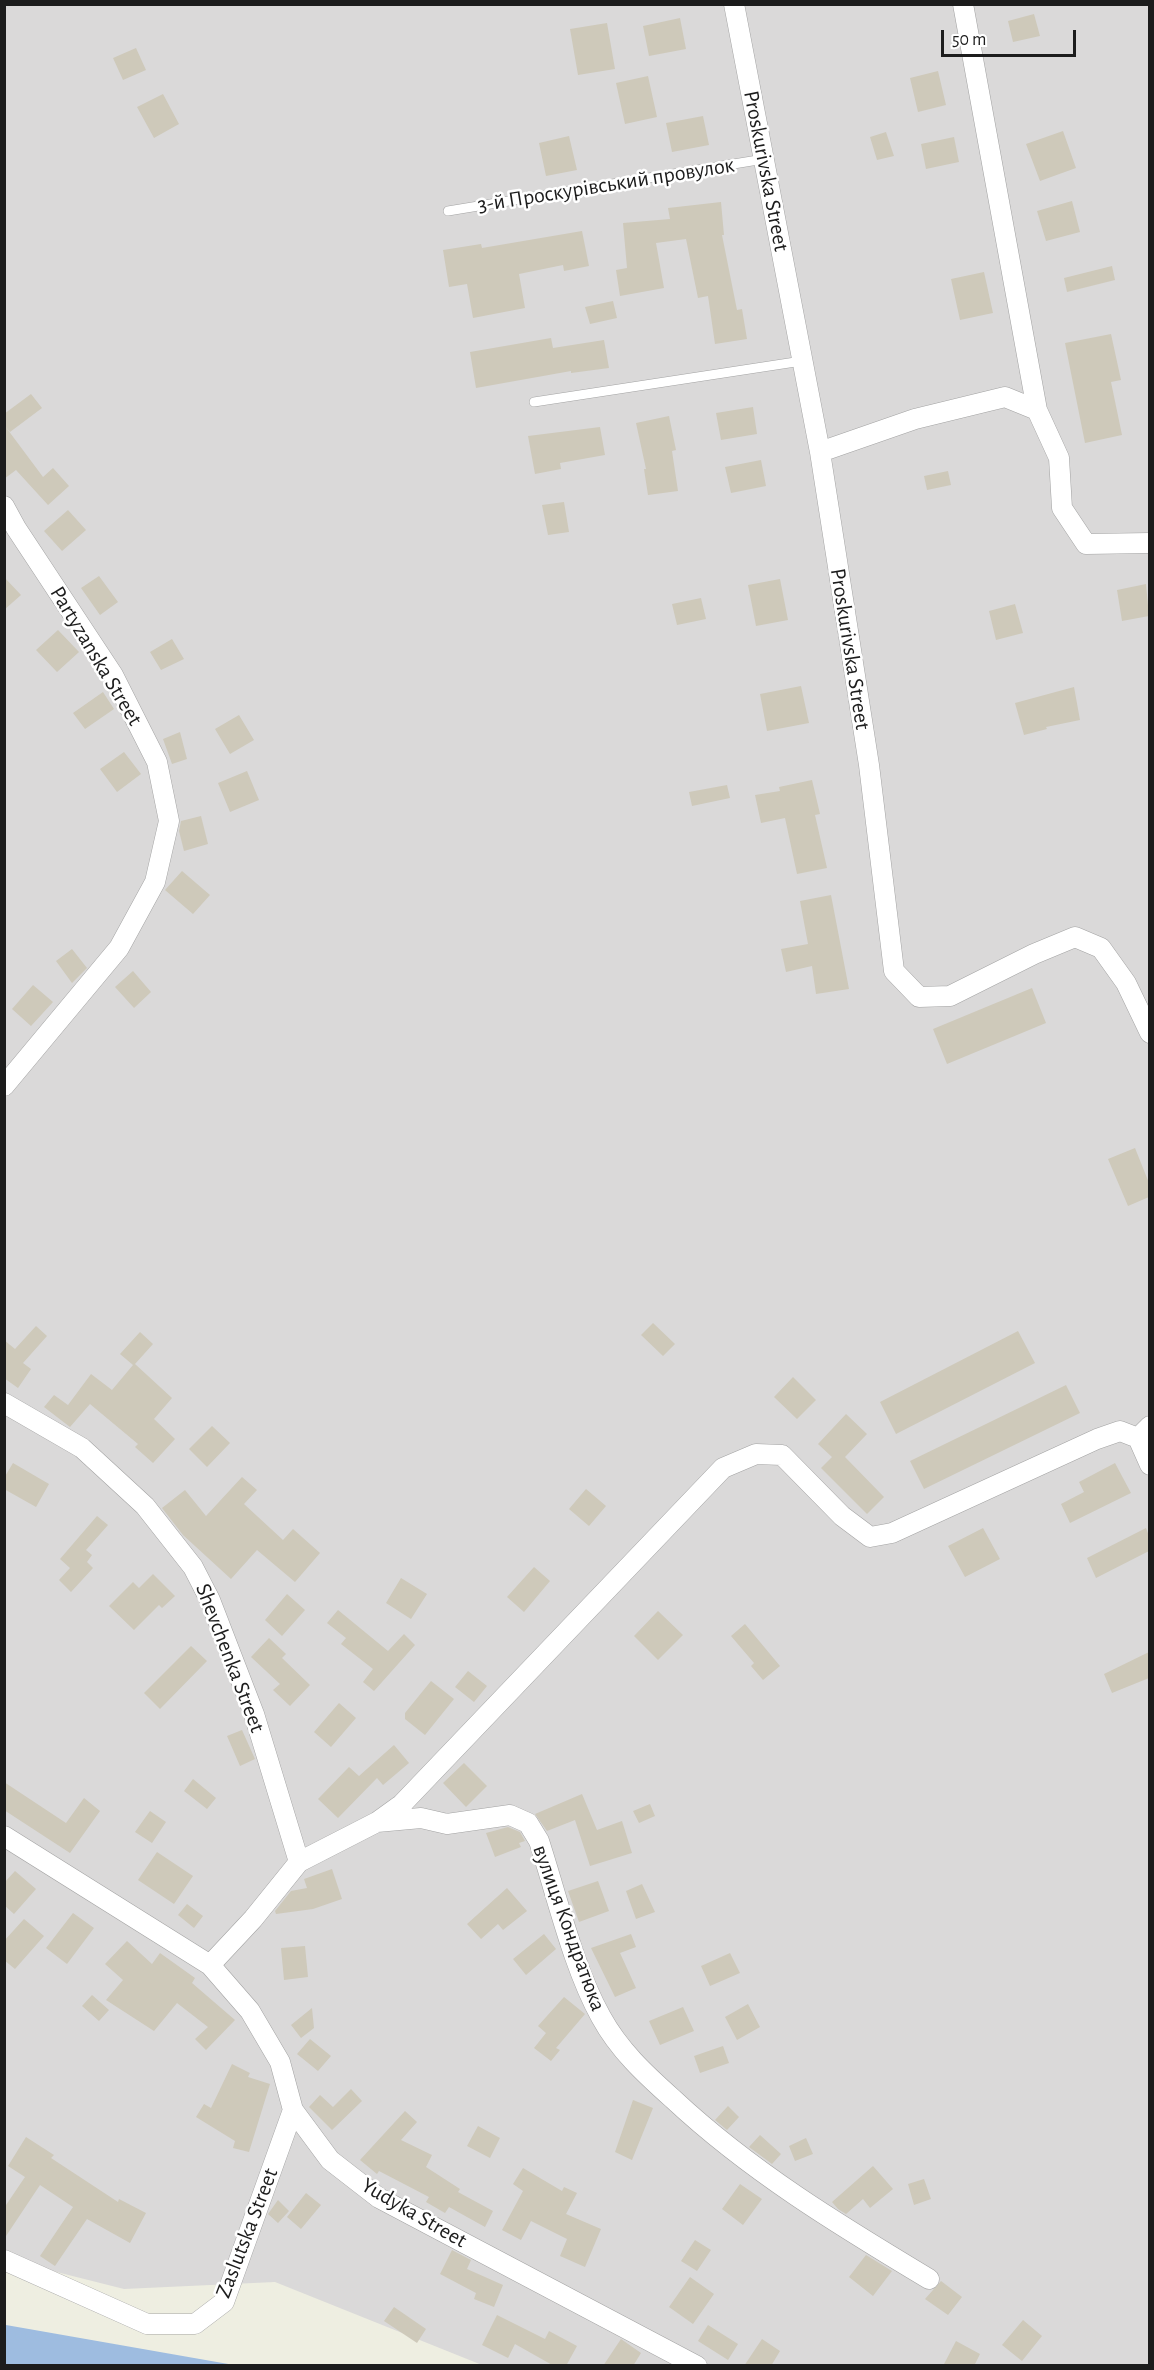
<!DOCTYPE html>
<html>
<head>
<meta charset="utf-8">
<style>
	body { margin:0 }
	#map { position:relative; width:1154px; height:2370px; overflow:hidden; background:#eeeee1; font-family:"Alegreya Sans",sans-serif }
	canvas { display:block }
	.frame { position:absolute; inset:0; border:6px solid #1c1c1c; pointer-events:none }
	.scale { position:absolute; left:941px; top:30px; width:135px; height:27px; box-sizing:border-box; border:3px solid #1c1c1c; border-top:0; padding-left:8px; font-size:18px; line-height:21px; white-space:nowrap; color:#1c1c1c; -webkit-text-stroke:4px #fff; paint-order:stroke }
</style>
</head>
<body>
<div id="map">
<canvas width="1154" height="2370"></canvas>
<div class="frame"></div>
<div class="scale">50 m</div>
</div>
<script>
const c = document.querySelector('canvas').getContext('2d');
c.lineJoin = 'round';
function fillPath(path, color) {
  c.fillStyle = color;
  c.fill(path, 'evenodd');
}
function strokePath(path, color, width, dash) {
  c.strokeStyle = color;
  c.lineWidth = width;
  c.lineCap = dash ? 'butt' : 'round';
  c.setLineDash(dash || []);
  c.stroke(path);
}
function label(font, color, halo, rows, align = 'center') {
  c.font = font + ' "Alegreya Sans",sans-serif';
  c.lineWidth = 5;
  c.setLineDash([]);
  c.textBaseline = 'middle';
  c.strokeStyle = halo;
  c.fillStyle = color;
  for (const [text, x, y, turn = 0] of rows) {
    c.save();
    c.translate(x, y);
    c.rotate((+turn || 0) * Math.PI / 180);
    c.textAlign = isNaN(turn) ? turn : align;
    if (halo) c.strokeText(text, 0, 0);
    c.fillText(text, 0, 0);
    c.restore();
  }
}
fillPath(new Path2D(`
	M5,5H1149V2365H482L275,2282L124,2289L5,2259Z`), '#dad9d9');
fillPath(new Path2D(`
	M6,2325L234,2365H5Z`), '#9ebce0');
fillPath(new Path2D(`
	M1034,14L1040,36L1013,42L1008,21Z
	M680,18L686,49L649,56L643,26Z
	M607,23L615,69L578,75L570,29Z
	M136,48L146,70L123,80L113,58Z
	M938,71L946,105L918,112L910,78Z
	M648,76L657,117L625,124L616,83Z
	M163,94L179,124L154,138L137,107Z
	M703,116L709,145L672,152L666,123Z
	M1063,131L1076,168L1040,181L1026,144Z
	M886,132L894,156L877,160L870,137Z
	M569,136L577,170L546,176L539,143Z
	M954,137L959,162L926,169L921,144Z
	M1072,201L1080,232L1046,241L1037,211Z
	M721,202L724,235H722L737,310L742,309L747,339L715,344L708,296L698,298L686,239L656,243L664,288L620,296L616,270L627,268L623,223L670,219L668,208Z
	M582,231L589,266L564,271L563,265L519,274L525,308L473,318L467,284L449,287L443,250L481,244L482,248Z
	M1112,266L1115,280L1067,292L1064,278Z
	M984,272L993,313L960,320L951,279Z
	M613,301L617,318L590,324L585,307Z
	M1111,334L1121,380L1111,382L1122,435L1085,443L1065,343Z
	M551,338L553,348L604,340L609,368L571,373V371L476,388L470,352Z
	M31,394L42,408L10,432L5,426L43,477L53,468L69,486L48,505L16,470L4,479V414Z
	M753,407L757,434L721,440L716,413Z
	M669,416L676,450L672,451L678,491L648,495L644,469H646L636,423Z
	M600,427L605,455L560,463L561,469L535,474L528,436Z
	M761,460L766,486L731,493L725,467Z
	M948,471L951,485L927,490L924,476Z
	M564,502L569,532L548,535L542,505Z
	M68,510L86,530L62,551L44,531Z
	M99,576L118,602L100,615L81,588Z
	M4,577L21,595L4,610Z
	M780,579L788,620L756,626L748,585Z
	M1146,584L1149,616L1122,621L1117,590Z
	M701,598L706,619L677,625L672,604Z
	M1015,604L1023,633L996,640L989,611Z
	M58,630L79,652L57,672L36,650Z
	M172,639L184,659L161,670L150,652Z
	M801,686L809,723L767,731L760,694Z
	M1074,687L1080,720L1046,727L1047,729L1024,735L1015,703Z
	M103,692L114,709L85,729L73,713Z
	M239,715L254,740L230,754L215,729Z
	M180,732L187,759L172,764L163,739Z
	M124,752L141,774L117,792L100,769Z
	M247,771L259,800L230,812L218,783Z
	M812,780L820,814L815,815L827,868L797,874L785,818L761,823L755,795L780,791L779,787Z
	M727,785L730,798L692,806L689,792Z
	M201,816L208,844L184,851L179,831L181,821Z
	M182,871L210,895L193,914L165,890Z
	M831,895L849,989L816,994L812,966L786,972L781,949L808,944L800,901Z
	M72,949L87,968L72,983L56,961Z
	M133,971L151,992L134,1008L115,987Z
	M33,985L53,1002L31,1026L12,1009Z
	M1032,988L1046,1023L947,1064L933,1029Z
	M1135,1148L1149,1183V1197L1128,1206L1108,1159Z
	M653,1323L675,1344L663,1356L641,1335Z
	M36,1326L47,1336L23,1363L31,1369L18,1388L4,1378V1340L15,1349Z
	M1018,1331L1035,1363L896,1434L880,1402Z
	M140,1332L153,1344L135,1364L172,1398L154,1419L175,1439L153,1463L135,1447L138,1444L90,1404L70,1427L44,1407L54,1395L68,1405L91,1374L112,1390L133,1365L120,1354Z
	M793,1377L816,1400L797,1419L774,1397Z
	M1066,1385L1080,1413L924,1489L910,1461Z
	M846,1414L867,1434L845,1457L884,1497L867,1514L821,1468L832,1457L818,1444Z
	M212,1426L230,1443L207,1467L189,1449Z
	M13,1463L49,1484L36,1507L4,1489V1478Z
	M1115,1463L1131,1493L1070,1523L1061,1504L1084,1492L1079,1482Z
	M242,1477L257,1490L244,1504L283,1540L293,1529L320,1553L295,1582L257,1550L231,1579L183,1535L162,1508L185,1490L206,1516Z
	M586,1489L606,1506L589,1526L569,1509Z
	M97,1516L108,1525L86,1550L92,1555L87,1562L93,1568L71,1592L59,1580L70,1568L60,1559Z
	M983,1528L1000,1559L965,1577L948,1546Z
	M1146,1528L1149,1536V1551L1096,1578L1087,1558Z
	M534,1567L550,1581L524,1612L507,1597Z
	M153,1574L175,1596L162,1608L159,1605L134,1630L109,1606L133,1582L139,1588Z
	M401,1578L427,1594L411,1619L386,1603Z
	M287,1594L305,1610L282,1636L265,1620Z
	M338,1610L388,1651L404,1634L415,1645L374,1691L363,1682L373,1669L341,1644L346,1638L327,1623Z
	M658,1611L683,1635L658,1660L634,1636Z
	M745,1624L780,1666L763,1680L751,1666L754,1663L731,1636Z
	M269,1638L286,1654L282,1658L310,1685L290,1706L273,1690L280,1684L251,1657Z
	M191,1646L207,1661L160,1709L144,1693Z
	M1149,1652V1678L1112,1693L1104,1674Z
	M468,1671L487,1686L474,1702L455,1687Z
	M431,1681L454,1699L425,1735L405,1719V1713Z
	M339,1703L356,1718L331,1747L314,1732Z
	M242,1730L255,1759L240,1766L227,1736Z
	M394,1745L409,1763L383,1785L377,1778L338,1818L318,1799L349,1767L359,1776Z
	M464,1763L487,1786L466,1807L443,1783Z
	M193,1779L216,1798L207,1809L184,1791Z
	M4,1782L66,1823L84,1798L100,1811L70,1853L4,1810Z
	M582,1794L597,1830L622,1821L632,1853L590,1866L575,1820L547,1831L535,1814Z
	M650,1804L655,1816L639,1823L633,1811Z
	M150,1811L166,1822L152,1843L135,1832Z
	M508,1827L520,1832L525,1841L519,1843L521,1847L495,1857L486,1833Z
	M157,1852L193,1876L174,1904L138,1880Z
	M332,1869L342,1899L313,1909L276,1914L275,1911L291,1891L307,1888L304,1879Z
	M15,1871L36,1889L14,1914L4,1905V1883Z
	M598,1881L609,1911L579,1922L568,1891Z
	M642,1884L655,1912L636,1919L626,1891Z
	M507,1888L527,1911L503,1930L498,1924L481,1939L467,1924Z
	M187,1904L203,1916L194,1928L178,1915Z
	M73,1913L94,1928L67,1964L46,1948Z
	M24,1919L44,1936L15,1969L4,1960V1941Z
	M544,1934L556,1949L526,1975L513,1959Z
	M631,1934L636,1947L620,1953L636,1988L615,1997L591,1948Z
	M127,1941L152,1964L160,1953L195,1978L192,1983L235,2020L206,2050L195,2039L208,2027L177,2003L154,2031L106,2000L123,1980L105,1964Z
	M305,1946L308,1977L284,1980L281,1948Z
	M730,1953L740,1973L710,1986L701,1966Z
	M92,1995L109,2010L99,2021L82,2006Z
	M564,1997L585,2014L556,2048L560,2050L551,2061L534,2048L546,2033L538,2026Z
	M748,2004L760,2027L737,2040L725,2017Z
	M683,2007L694,2031L660,2045L649,2021Z
	M312,2008L314,2028L301,2038L291,2025Z
	M310,2039L331,2056L318,2071L297,2054Z
	M723,2046L729,2063L700,2073L694,2056Z
	M232,2064L250,2073L248,2077L270,2084L249,2152L233,2148L235,2141L196,2117L204,2104L211,2108Z
	M351,2089L362,2101L332,2130L309,2107L320,2095L333,2107Z
	M633,2100L653,2108L632,2160L615,2152Z
	M728,2106L739,2117L727,2130L715,2120Z
	M405,2111L417,2122L401,2140L432,2155L426,2167L460,2189L458,2192L493,2211L485,2227L449,2207L445,2213L426,2202L429,2197L379,2171L377,2174L360,2160Z
	M478,2126L500,2138L490,2158L467,2146Z
	M760,2135L781,2154L772,2164L749,2147Z
	M26,2137L54,2155L51,2158L118,2202L119,2199L146,2213L130,2243L87,2219L55,2266L40,2256L73,2207L40,2185L4,2239V2208L25,2177L8,2166Z
	M806,2138L813,2154L795,2161L789,2146Z
	M873,2166L893,2189L870,2208L863,2199L846,2214L838,2209L832,2202Z
	M523,2168L562,2191L564,2187L577,2193L566,2214L601,2229L585,2267L560,2256L567,2239L531,2221L521,2240L502,2230L523,2191L513,2184Z
	M924,2179L931,2199L914,2205L908,2184Z
	M740,2184L762,2199L743,2225L722,2209Z
	M306,2193L321,2205L301,2229L287,2217Z
	M278,2200L289,2211L278,2223L268,2214Z
	M695,2240L711,2250L697,2271L681,2261Z
	M452,2250L471,2260L467,2269L503,2285L494,2307L474,2299L476,2293L440,2274Z
	M866,2255L892,2271L873,2296L849,2277Z
	M690,2277L714,2294L693,2324L669,2307Z
	M941,2281L962,2297L948,2315L925,2299Z
	M394,2307L426,2329L417,2343L384,2321Z
	M497,2315L545,2339L549,2331L577,2346L566,2366H554L515,2344L508,2358L482,2345Z
	M1023,2320L1042,2336L1022,2361L1002,2345Z
	M708,2325L738,2344L728,2360L698,2341Z
	M621,2339L641,2353L633,2366H603Z
	M762,2339L780,2351L771,2366H744Z
	M956,2341L980,2354L974,2366H943Z`), '#cec9ba');
const service = new Path2D(`
	M448,211L764,159
	M534,402L802,361`);
const minor = new Path2D(`
	M734,4L820,452L869,765L894,971L919,997L950,996L1034,954L1075,937L1101,948L1126,983L1150,1033
	M963,4L1037,410
	M820,452L915,419L1005,397L1037,410L1059,458L1062,508L1086,544L1150,543
	M4,506L16,528L113,675L157,762L169,821L155,882L119,948L4,1086
	M4,1403L82,1448L145,1506L193,1567L210,1600L254,1714L299,1862L253,1919L210,1965
	M1150,1426L1138,1438L1150,1465
	M377,1822L421,1818L447,1824L510,1815L528,1823L539,1841C557,1896 573,1967 601,2017C619,2050 645,2074 673,2099C750,2171 839,2225 929,2279
	M4,1836L210,1965L250,2011L280,2062L293,2110L330,2160L379,2198L697,2366
	M299,1862L377,1822L402,1804L723,1468L756,1454L782,1455L842,1516L870,1537L892,1533L1097,1439L1120,1431L1138,1438
	M4,2260L147,2324H195L224,2302L293,2110`);
strokePath(service, '#a3a3a3', 10);
strokePath(minor, '#a3a3a3', 21);
strokePath(service, '#fff', 9);
strokePath(minor, '#fff', 20);
label('22px', '#1c1c1c', '#fff', [
	["Proskurivska Street",766,171,79],
	["3-й Проскурівський провулок",606,185,-9],
	["Proskurivska Street",850,649,81],
	["Partyzanska Street",96,656,59],
	["Shevchenka Street",230,1658,69],
	["вулиця Кондратюка",569,1928,70],
	["Yudyka Street",414,2213,30],
	["Zaslutska Street",247,2233,-69]
]);
</script>
</body>
</html>
